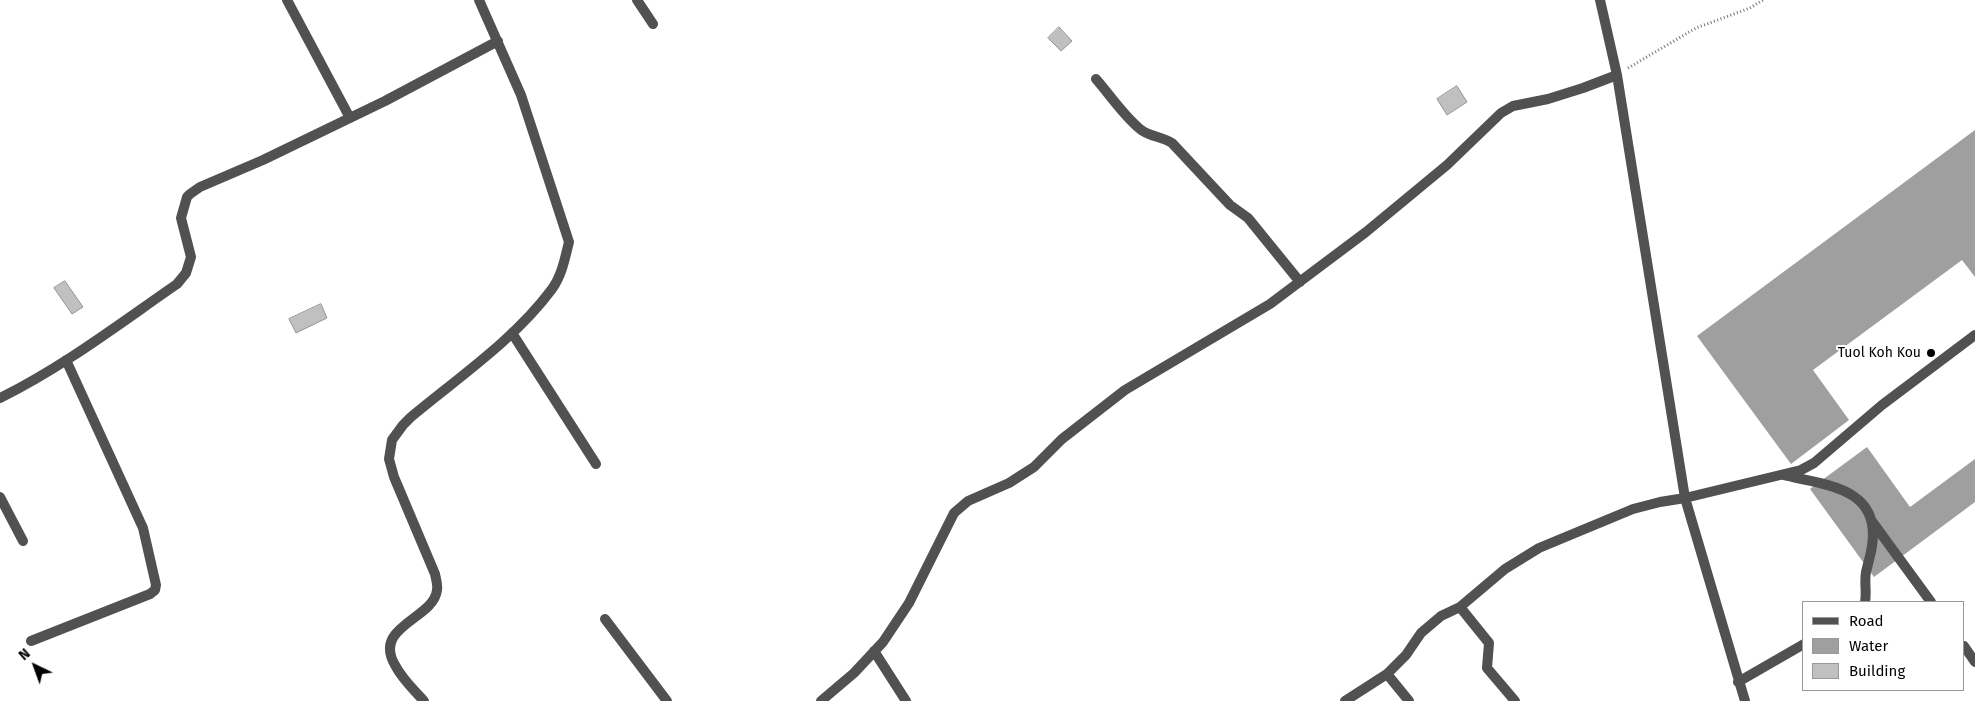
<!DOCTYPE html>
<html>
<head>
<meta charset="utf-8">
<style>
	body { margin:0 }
	#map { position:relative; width:1975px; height:701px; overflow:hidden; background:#fff; font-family:"Fira Sans",sans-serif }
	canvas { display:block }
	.legend { position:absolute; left:1802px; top:601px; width:162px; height:90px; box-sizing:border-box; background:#fff; border:1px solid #999; margin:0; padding:6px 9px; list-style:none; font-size:15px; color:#000 }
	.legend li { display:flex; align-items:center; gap:10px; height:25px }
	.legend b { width:25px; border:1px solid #999 }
	.north { position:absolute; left:10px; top:641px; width:50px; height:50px; -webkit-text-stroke:4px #fff; paint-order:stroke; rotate:318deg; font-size:14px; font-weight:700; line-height:20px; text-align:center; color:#000 }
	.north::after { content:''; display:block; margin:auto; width:18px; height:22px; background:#000; clip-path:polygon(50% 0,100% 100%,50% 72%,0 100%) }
</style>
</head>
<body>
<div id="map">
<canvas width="1975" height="701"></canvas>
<ul class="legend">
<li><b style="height:6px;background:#515151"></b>Road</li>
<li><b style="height:14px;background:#9f9f9f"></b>Water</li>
<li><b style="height:14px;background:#c0c0c0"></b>Building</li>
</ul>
<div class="north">N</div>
</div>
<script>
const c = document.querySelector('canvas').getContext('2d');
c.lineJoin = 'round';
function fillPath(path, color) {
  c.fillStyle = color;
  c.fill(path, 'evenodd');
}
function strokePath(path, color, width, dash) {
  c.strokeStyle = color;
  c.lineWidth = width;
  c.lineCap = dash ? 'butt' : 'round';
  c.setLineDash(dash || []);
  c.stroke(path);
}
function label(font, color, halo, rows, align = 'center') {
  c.font = font + ' "Fira Sans",sans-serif';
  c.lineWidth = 4;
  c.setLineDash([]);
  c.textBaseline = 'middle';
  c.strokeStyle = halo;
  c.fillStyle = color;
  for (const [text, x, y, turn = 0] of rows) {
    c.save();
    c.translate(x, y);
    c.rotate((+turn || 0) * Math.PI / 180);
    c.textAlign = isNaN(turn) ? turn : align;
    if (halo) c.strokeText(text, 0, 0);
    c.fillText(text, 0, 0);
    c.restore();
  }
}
fillPath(new Path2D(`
	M1975,130V277L1962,260L1813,370L1849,420L1791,464L1697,336Z
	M1867,447L1910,507L1975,459V502L1874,577L1810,489Z`), '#9f9f9f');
const building = new Path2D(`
	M1059,27L1072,41L1061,51L1048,38Z
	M1457,86L1467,102L1447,115L1437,99Z
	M65,281L83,307L72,314L54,288Z
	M321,304L327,318L296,333L289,319Z`);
fillPath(building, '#c0c0c0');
strokePath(building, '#959595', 1);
strokePath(new Path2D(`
	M1628,68L1696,28L1750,8L1763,0`), '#737373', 3, [1, 2.5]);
strokePath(new Path2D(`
	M287,0L350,118
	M637,0L653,24
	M1600,0L1617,75L1685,498L1745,701
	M1096,79C1110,95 1123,115 1140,129C1149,137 1162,136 1172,143L1230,205L1248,218L1300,282
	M512,333L596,464
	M0,398C63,367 119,324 177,284L186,273L191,257L181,218L187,197L190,194L200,187L263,160L385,101L498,41
	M1783,475C1825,485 1881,487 1872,546C1871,554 1868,563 1866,572C1864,582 1867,592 1865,602
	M0,497L23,541
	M1871,520L1931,602
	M1460,607L1489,643L1487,668L1515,701
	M605,619L667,701
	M31,641L150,594L155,590L156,585L143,528L66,360
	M1964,646L1975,662
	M874,651L906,701
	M1387,674L1409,701
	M1738,682L1804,644
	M424,701C414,690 402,679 395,665C372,626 434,619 437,590C438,585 436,579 435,574L394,477L389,459L392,440L403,425L411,417C459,377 515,339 552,289C562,275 565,258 569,242L521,95L479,0
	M821,701L854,673L883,642L909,603L954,513L968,501L1009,483L1034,467L1062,439L1125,390L1270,304L1366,232L1447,165L1501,113L1513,106L1548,99L1583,88L1617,75
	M1345,701L1387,674L1406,655L1421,633L1441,616L1460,607L1505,569L1539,548L1633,509L1660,502L1685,498L1801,470L1814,463L1882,405L1975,335`), '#515151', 10);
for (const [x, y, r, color] of [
	[1931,353,5,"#000"]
]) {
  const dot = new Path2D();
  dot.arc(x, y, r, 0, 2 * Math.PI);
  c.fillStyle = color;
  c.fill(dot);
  strokePath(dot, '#fff', 2);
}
label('14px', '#000', '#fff', [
	["Tuol Koh Kou",1921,353]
], 'right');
</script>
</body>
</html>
